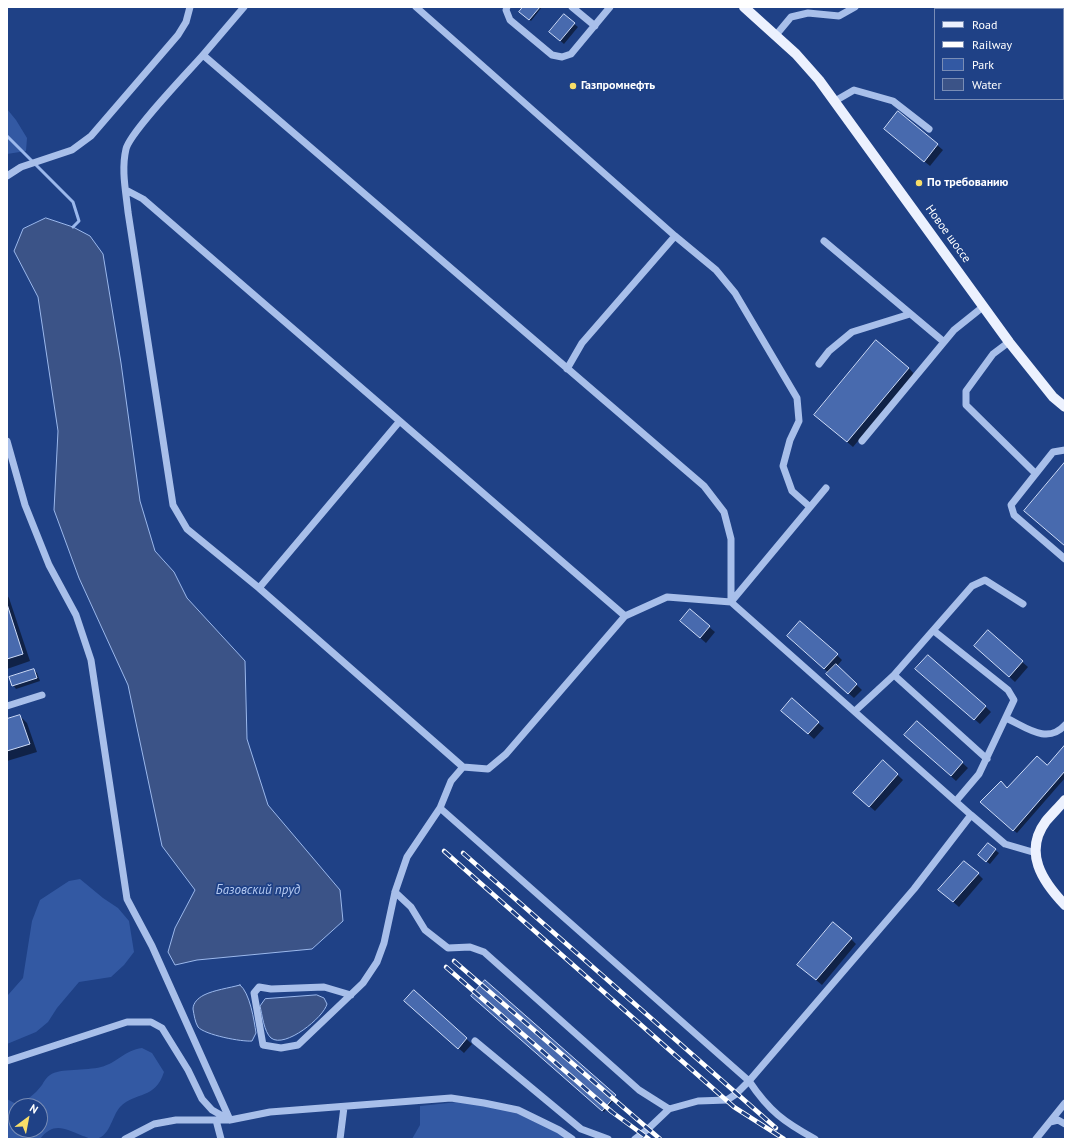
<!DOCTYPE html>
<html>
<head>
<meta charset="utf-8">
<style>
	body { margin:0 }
	#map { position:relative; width:1072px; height:1146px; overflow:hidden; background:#1f4186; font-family:"PT Sans",sans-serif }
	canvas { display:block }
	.frame { position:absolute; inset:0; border:8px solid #fff; pointer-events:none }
	.legend { position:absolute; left:934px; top:8px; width:130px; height:92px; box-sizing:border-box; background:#1f4186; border:1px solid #798db6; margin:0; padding:5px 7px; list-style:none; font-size:12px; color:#fff }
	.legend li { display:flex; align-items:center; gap:8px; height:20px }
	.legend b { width:20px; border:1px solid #798db6 }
	.north { position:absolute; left:8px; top:1098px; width:40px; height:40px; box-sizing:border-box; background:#1f4186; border:1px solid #798db6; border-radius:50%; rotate:32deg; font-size:11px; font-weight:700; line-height:16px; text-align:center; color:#fff }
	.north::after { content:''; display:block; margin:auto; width:14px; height:18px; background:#f8de68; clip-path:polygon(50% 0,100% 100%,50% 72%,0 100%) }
</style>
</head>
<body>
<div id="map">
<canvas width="1072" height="1146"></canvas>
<div class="frame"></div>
<ul class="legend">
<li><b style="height:5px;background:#ecf1fe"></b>Road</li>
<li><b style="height:5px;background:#fff"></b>Railway</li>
<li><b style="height:11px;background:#3359a3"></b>Park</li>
<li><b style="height:11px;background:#3b5387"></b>Water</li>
</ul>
<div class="north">N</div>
</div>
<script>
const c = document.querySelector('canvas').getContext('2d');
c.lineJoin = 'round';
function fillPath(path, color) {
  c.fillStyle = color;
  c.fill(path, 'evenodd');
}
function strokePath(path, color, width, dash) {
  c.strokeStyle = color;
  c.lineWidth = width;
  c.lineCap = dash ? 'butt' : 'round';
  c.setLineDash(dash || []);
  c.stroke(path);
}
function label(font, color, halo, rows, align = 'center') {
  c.font = font + ' "PT Sans",sans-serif';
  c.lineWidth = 3.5;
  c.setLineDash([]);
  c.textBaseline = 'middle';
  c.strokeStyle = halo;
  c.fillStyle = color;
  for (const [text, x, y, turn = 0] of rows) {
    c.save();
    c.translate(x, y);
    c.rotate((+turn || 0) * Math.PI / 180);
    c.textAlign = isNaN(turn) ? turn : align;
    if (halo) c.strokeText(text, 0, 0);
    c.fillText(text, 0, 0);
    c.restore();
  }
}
fillPath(new Path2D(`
	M7,109L16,120L27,138L26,151L7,154Z
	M80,879L103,898L118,908L129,921L134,952L124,965L111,977L79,982L57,1008L48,1022L36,1032L7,1044L8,995L23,978L32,921L40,900L69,881Z
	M142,1048L152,1053L164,1072C155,1100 136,1091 120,1107C111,1117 110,1140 92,1139C89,1139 85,1136 83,1136C65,1129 54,1121 40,1139H7V1099L16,1104C28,1100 34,1095 42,1085C44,1081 47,1077 50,1075C60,1068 86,1071 101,1067C117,1063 125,1050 142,1048ZM16,1106H40V1130H16Z
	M458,1102L508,1108L561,1133L569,1139H412L420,1125V1106Z`), '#3359a3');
const water = new Path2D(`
	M46,218L73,227L90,236L103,254L121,363L140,501L155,551L174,572L187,598L245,661L247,739L268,805L340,890L343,921L312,949L197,960L175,965L168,952L175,928L195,890L162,846L128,685L79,578L54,510L58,431L38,297L14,251L23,229Z
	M240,985C250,993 254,1020 256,1033L252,1041C242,1042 205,1035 198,1027C195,1022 194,1015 193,1009C193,1003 198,998 204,995C214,990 229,988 240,985Z
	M317,995L324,998L327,1004C324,1017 285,1049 271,1038C264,1032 262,1014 260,1006L265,999Z`);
fillPath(water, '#3b5387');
strokePath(water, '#9bb8ec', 1);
fillPath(new Path2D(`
	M525,7H542L531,21L521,12Z
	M564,16L578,27L564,44L554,35Z
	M899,113L943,150L930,166L891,134Z
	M909,368L914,374L853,447L821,420Z
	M7,595L9,598L30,661L7,669Z
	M690,611L715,632L706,643L681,621Z
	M988,632L1028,667L1015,682L981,651Z
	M793,642L837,655L842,660L837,666L862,690L854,698L833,680L829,673Z
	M34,670L37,673L40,681L16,689L13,685Z
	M922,674L985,706L991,712L980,724Z
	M20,716L27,723L37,752L7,761V720Z
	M788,716L818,723L824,728L814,739Z
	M917,722L968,768L956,781L911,740Z
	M1065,746V778L1017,833L985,806L1008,789L1047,767Z
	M883,761L903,780L875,811L860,798Z
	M988,844L999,853L990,864L983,859Z
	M978,874L983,879L959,907L945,895Z
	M851,939L856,944L822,985L804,970Z
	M485,982L616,1097L604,1112L472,996Z
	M414,992L472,1044L464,1053L411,1006Z`), '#0007');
strokePath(new Path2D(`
	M7,136L73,202L79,221L73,227`), '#9bb8ec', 3);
const building = new Path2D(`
	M523,7H540L529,20L519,12Z
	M564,14L575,23L560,41L549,32Z
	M898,111L938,144L924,162L884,129Z
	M876,340L909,368L847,442L814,415Z
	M1065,462V546L1024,511Z
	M7,604L23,654L7,659Z
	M690,609L710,626L700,638L680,621Z
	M800,621L838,654L824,669L787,636Z
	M988,630L1023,661L1009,677L974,646Z
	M928,655L986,706L974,720L915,669Z
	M836,664L857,684L848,694L826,674Z
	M34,669L37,678L12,686L9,677Z
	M792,698L819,722L808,734L781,711Z
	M20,715L30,744L7,751V719Z
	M917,721L963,762L951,776L904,735Z
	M1065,745V771L1013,831L980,802L1001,781L1007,788L1037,756L1047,765Z
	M883,760L898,774L869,807L853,793Z
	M988,843L996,849L986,862L978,855Z
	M964,861L979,873L953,902L938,890Z
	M833,922L852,938L816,980L797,965Z
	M485,980L616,1095L602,1111L471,996Z
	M414,990L467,1038L458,1049L404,1001Z`);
fillPath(building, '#486aae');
strokePath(building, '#cddbf8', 1);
strokePath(new Path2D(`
	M244,7L203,55L704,486L724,512L731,539V602
	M416,7L675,236L716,270L735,293L797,398L799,421L790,440L783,466L792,491L810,507
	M507,7L506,10L510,20L552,55L562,57L571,54L610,7
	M572,7L595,26
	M776,35L791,17L808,13L839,16L855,7
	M203,55C188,72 130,132 126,149C121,170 126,192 128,212L173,505L187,529L259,588L463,767
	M835,101L854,90L893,101L929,129
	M7,176L21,167L72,150L91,136L178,35L186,22L190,7
	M126,190L143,199L625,616
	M824,241L944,342
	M1009,342L993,354L966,391V405L1035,473
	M819,364L829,351L852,332L910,314
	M567,369L582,343L675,236
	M7,441L25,505L49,565L76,615L91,660L127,899L152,946L230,1120
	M862,441L954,330L984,306
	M1065,450L1053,452L1011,505L1014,515L1065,559
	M259,588L399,422
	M731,602L826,488
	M934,631L1008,690L1014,700L979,774L956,801
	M894,675L987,759
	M7,706L42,695
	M855,711L894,675L972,586L985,580L1023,604
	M1006,718C1026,727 1047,745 1065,725
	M395,892L411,907L425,930L448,948L470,947L484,952L639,1090L669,1109
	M351,995L324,987L271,989L259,987L254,993L263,1045L281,1048L298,1045L363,983L377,962L384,943L395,892L407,857L440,808
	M475,1041L581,1129L608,1139
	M7,1061L127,1022H151L162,1028L188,1070L202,1099L212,1110L228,1119
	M216,1120L221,1139
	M1050,1122L1058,1120L1065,1124
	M125,1139L154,1124L176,1120H230L270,1112L451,1098L484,1103L518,1110L559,1130L572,1139
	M340,1139L344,1107
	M635,1139L648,1129L669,1109L698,1101L727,1100L736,1094L749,1081L440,808L451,781L463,767L488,769L506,754L625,616L667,597L731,602L971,815
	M815,1139C784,1122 769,1111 749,1081L914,889L971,815L1005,844L1036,853
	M1036,1139L1065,1103`), '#a8bfea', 7);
strokePath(new Path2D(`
	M744,7L796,54L819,80L1009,342L1053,397L1065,407
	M1065,800C1059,807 1052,814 1046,821C1023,852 1042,881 1065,905`), '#ecf1fe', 10);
const rail = new Path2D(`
	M444,851L734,1107L784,1139
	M463,853L776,1128
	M454,961L660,1139
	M446,967L612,1112L649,1139`);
strokePath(rail, '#fff', 4.5);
strokePath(rail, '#1f4186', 3, [9]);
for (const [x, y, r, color] of [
	[573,86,4,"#f8de68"],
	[919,183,4,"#f8de68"]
]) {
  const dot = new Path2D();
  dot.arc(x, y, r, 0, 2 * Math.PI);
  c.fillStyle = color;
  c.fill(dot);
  strokePath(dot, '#1f4186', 1.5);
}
label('bold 12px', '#fff', '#1f4186', [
	["Газпромнефть",581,86],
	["По требованию",927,183]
], 'left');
label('12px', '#fff', '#1f4186', [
	["Новое шоссе",948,234,54]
]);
label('italic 13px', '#b4c9f1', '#1f4186', [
	["Базовский пруд",258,890]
]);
</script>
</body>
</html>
